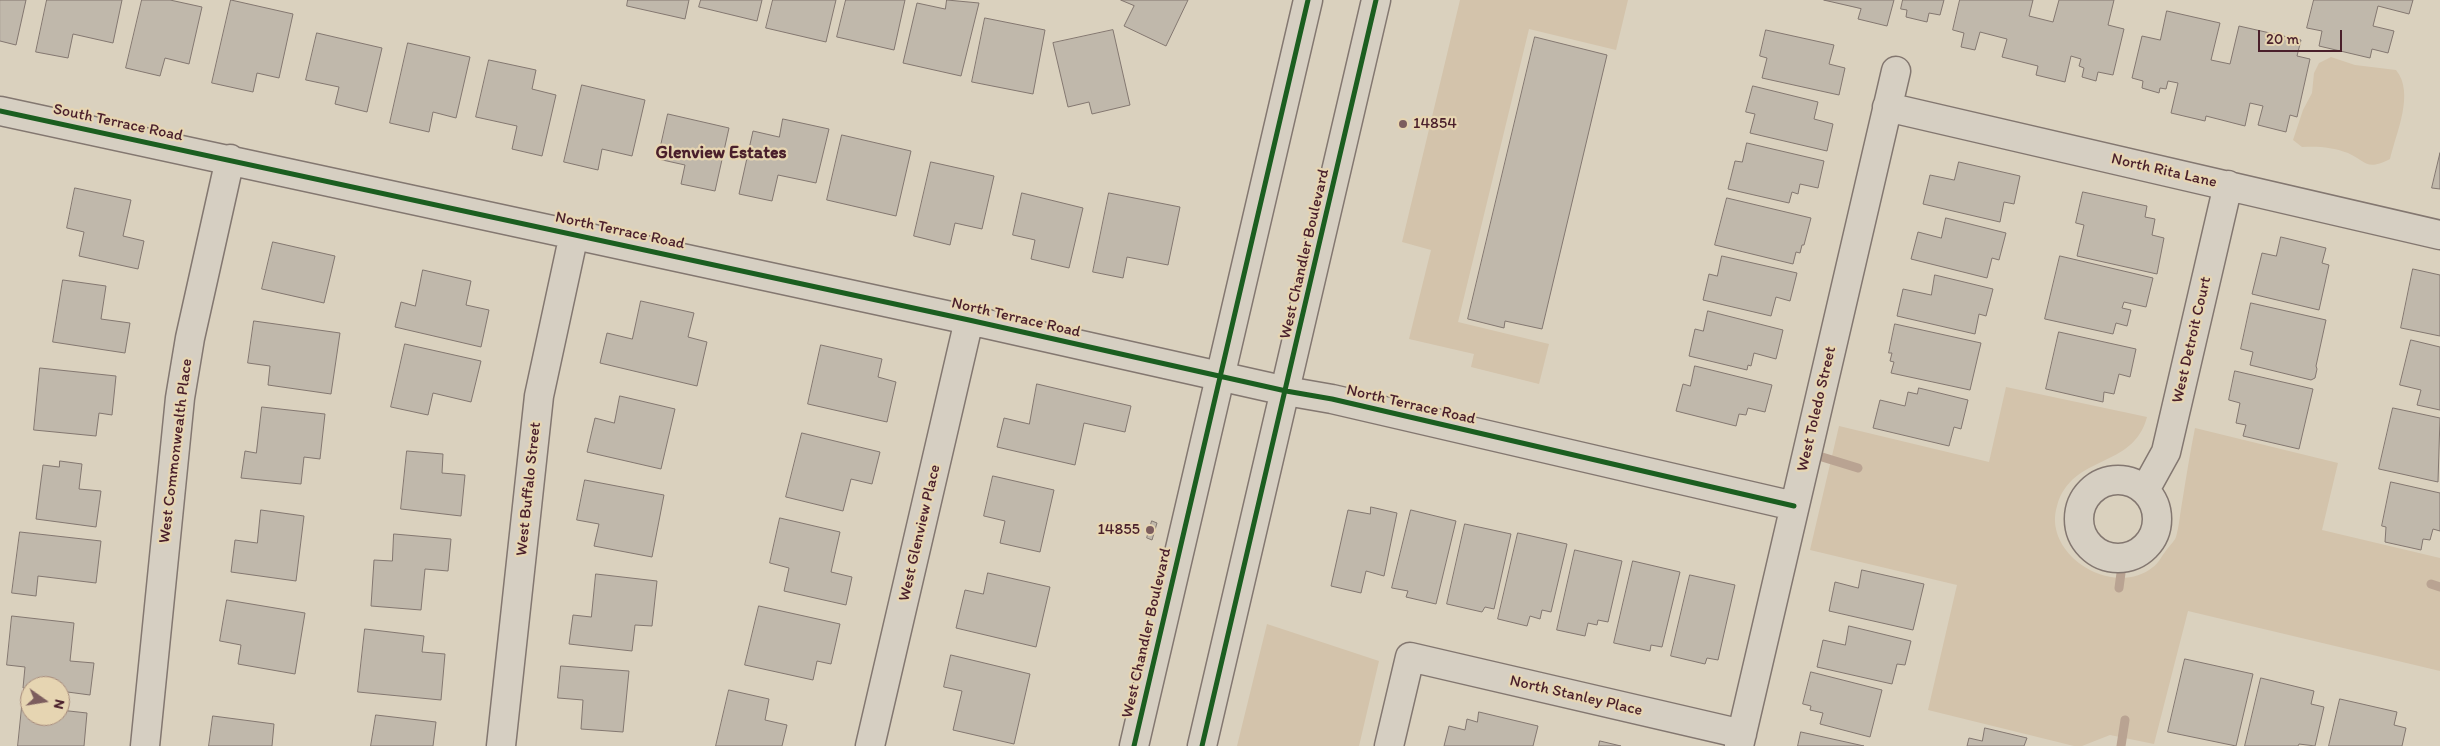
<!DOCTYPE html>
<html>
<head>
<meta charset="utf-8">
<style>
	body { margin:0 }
	#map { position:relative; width:2440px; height:746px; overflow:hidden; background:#dad1be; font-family:Itim,sans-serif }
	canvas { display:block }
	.north { position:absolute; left:20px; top:676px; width:50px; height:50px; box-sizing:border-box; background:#e6d5b2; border:1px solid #a88c7c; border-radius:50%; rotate:103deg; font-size:14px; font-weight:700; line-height:20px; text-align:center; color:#4a1f2b }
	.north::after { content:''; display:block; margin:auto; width:18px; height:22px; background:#7c5d5e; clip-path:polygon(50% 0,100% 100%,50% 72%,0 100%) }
	.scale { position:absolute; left:2258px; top:30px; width:84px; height:22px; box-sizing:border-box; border:2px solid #4a1f2b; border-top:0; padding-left:6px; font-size:15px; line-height:18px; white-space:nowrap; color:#4a1f2b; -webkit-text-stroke:4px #e6d5b2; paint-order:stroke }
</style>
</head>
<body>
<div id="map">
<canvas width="2440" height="746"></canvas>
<div class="north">N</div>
<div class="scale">20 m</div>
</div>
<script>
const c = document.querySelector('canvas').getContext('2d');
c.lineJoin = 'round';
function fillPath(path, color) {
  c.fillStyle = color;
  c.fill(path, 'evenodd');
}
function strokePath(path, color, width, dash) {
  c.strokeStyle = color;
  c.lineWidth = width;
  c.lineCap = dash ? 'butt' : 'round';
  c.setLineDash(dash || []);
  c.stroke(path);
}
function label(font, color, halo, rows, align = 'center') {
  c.font = font + ' Itim,sans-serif';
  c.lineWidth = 4.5;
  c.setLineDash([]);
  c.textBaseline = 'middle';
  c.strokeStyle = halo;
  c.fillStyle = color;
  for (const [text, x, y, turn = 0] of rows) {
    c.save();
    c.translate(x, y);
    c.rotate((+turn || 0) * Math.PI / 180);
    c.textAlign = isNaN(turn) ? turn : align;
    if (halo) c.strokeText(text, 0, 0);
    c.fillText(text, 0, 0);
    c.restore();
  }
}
fillPath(new Path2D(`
	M1460,0H1628L1616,50L1529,29L1458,322L1549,344L1539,384L1471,367L1474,354L1409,339L1431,250L1402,242Z
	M2331,57L2355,65L2396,70C2415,93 2396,133 2390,159C2366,171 2367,162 2348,153C2332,147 2318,146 2302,147L2293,140L2303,110L2312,93L2314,73L2319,63Z
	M2006,387L2147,417C2133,470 2072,453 2057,506C2042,555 2114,599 2153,567C2158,564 2161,557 2165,552C2168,547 2174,542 2176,537C2179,527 2180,514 2182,503C2186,478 2190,453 2195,428L2338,463L2322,530L2440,558V671L2188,611L2154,744L2110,735L2082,746H2074L1928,710L1957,585L1810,550L1839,426L1989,462Z
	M1267,624L1379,661L1359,746H1237Z`), '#d3c3ab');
strokePath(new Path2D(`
	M1809,453L1858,468
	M2431,584L2440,587
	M2119,588L2123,558
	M2121,746L2125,720`), '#b9a392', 9);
const building = new Path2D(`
	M0,0H26L16,45L0,41Z
	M47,0H122L113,43L73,34L68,58L36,52Z
	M142,0H170L202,7L189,64L165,58L160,76L126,68Z
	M231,0L293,14L279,78L257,73L253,92L212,83Z
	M628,0H689L685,19L627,6Z
	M701,0H762L757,21L699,7Z
	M773,0H836L826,42L766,28Z
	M846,0H905L894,50L837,37Z
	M947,0L979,3L961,76L903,63L917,3L945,9Z
	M1121,0H1188L1166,46L1124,26L1134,6Z
	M1824,0H1894L1887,26L1858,19L1861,9Z
	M1903,0H1944L1940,15L1929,13L1927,22L1906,17L1907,10L1901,9Z
	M1960,0H2033L2029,16L2053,22L2059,0H2114L2108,25L2124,29L2113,75L2098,72L2096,81L2082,77L2084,68L2079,66L2081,59L2071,56L2065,82L2036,75L2038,66L2002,57L2007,39L1980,32L1975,50L1961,47L1964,33L1953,30Z
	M2314,0H2413L2409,14L2378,6L2373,26L2394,31L2388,53L2372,49L2370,58L2319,46L2322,31L2307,28Z
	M2167,11L2220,23L2211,60L2230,64L2239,26L2301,40L2297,56L2310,59L2297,117L2290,115L2286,132L2258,125L2263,106L2250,103L2245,126L2206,116L2205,121L2171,113L2178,83L2168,81L2166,89L2160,88L2159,93L2142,88L2143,81L2132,78L2142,36L2160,40Z
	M985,18L1045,30L1033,94L972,82Z
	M1113,30L1130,105L1092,114L1089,102L1068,107L1053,43Z
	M1766,30L1834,45L1829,64L1845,68L1839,95L1762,78L1767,58L1760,56Z
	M317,33L382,48L367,112L335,104L339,87L306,80Z
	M1535,37L1607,55L1542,329L1505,321L1504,328L1468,319Z
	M408,43L470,57L456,118L433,112L429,132L390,123Z
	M489,60L536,70L532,89L556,95L542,156L512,149L517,126L476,117Z
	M582,85L645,100L632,156L602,149L598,170L564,162Z
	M1753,86L1818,102L1814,119L1833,124L1827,151L1750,133L1755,114L1746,112Z
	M668,114L729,128L715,191L681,184L685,165L658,159Z
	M783,119L829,129L816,183L778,175L772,201L739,194L753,131L779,137Z
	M842,135L911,151L896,216L827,200Z
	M1747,143L1824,161L1818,188L1800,184L1798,194L1792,192L1789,203L1728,189L1735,161L1742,162Z
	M2440,153V189L2432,188Z
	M931,162L994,176L982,229L955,223L950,245L914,236Z
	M1959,162L2020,176L2014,204L2004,202L2000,222L1923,204L1930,175L1954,180Z
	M75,188L131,200L123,236L144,241L138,269L79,256L84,232L67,228Z
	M2083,192L2147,206L2145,217L2155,219L2152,235L2164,238L2157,274L2077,256L2084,225L2076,223Z
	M1022,193L1083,208L1069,268L1031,259L1035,240L1013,235Z
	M1109,193L1180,207L1168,265L1127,257L1123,278L1093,272Z
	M1727,198L1811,218L1804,245H1802L1800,253L1796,252L1793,264L1715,245Z
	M1946,218L2006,233L1999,260L1992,258L1987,278L1911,259L1918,232L1941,238Z
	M2281,237L2326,248L2322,263L2329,265L2319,310L2252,294L2262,253L2276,256Z
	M273,242L335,256L324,303L262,289Z
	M1722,256L1797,273L1790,301L1776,297L1771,316L1703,300L1709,274L1717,276Z
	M2060,256L2153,278L2146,307L2124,302L2122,308L2131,310L2127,326L2116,323L2113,334L2045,319Z
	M2413,269L2440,275V336L2401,328Z
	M423,270L471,281L466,305L489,310L481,347L395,327L401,302L415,306Z
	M1935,275L1993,289L1986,316L1979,314L1975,334L1897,316L1903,289L1931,295Z
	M63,280L106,286L101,319L130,323L125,353L53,342Z
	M641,301L694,313L688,337L707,342L697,386L600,363L607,333L632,339Z
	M2251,303L2326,320L2316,366L2317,369L2315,378L2311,380L2250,365L2253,352L2241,349Z
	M1708,311L1783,330L1776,359L1754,353L1751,366L1748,365L1747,370L1689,356L1695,329L1703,331Z
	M254,321L340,333L331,394L268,385L270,366L248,363Z
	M1895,324L1981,343L1970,390L1891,373L1894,362L1890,361L1892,353H1889Z
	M2059,332L2136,349L2130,377L2119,374L2114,394L2104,392L2103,402L2046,389Z
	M2411,340L2440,347V410L2417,405L2421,390L2400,385Z
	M405,344L481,361L471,402L433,393L428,415L391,407Z
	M821,345L882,359L878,377L896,382L887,422L808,404Z
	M1695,366L1772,385L1765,412L1748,408L1746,415L1739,414L1736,426L1676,411L1683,384L1690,386Z
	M40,368L116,376L112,415L99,413L96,436L34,430Z
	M2235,371L2313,389L2299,449L2243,436L2246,425L2236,423L2240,403L2229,400Z
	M1037,384L1131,406L1125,432L1084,423L1075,465L997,447L1004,418L1029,424Z
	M1919,388L1968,400L1961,429L1954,427L1949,446L1873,428L1880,400L1905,406L1908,392L1917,394Z
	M620,396L675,409L661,469L587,452L595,418L614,423Z
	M262,407L325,414L320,459L304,457L301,484L241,478L245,451L256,453Z
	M2393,408L2440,418L2438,482L2379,469Z
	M802,433L880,452L872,484L851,479L843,511L786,497Z
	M407,451L443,454L442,473L465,475L461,516L401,509Z
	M60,461L82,464L79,489L101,491L96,527L36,519L43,465L59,467Z
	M993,476L1054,490L1040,552L1000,543L1005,521L984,516Z
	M585,480L664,495L652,557L594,546L599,524L577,520Z
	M2391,482L2440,493V531L2433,529L2430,540L2423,539L2421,550L2385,542L2386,527L2382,526Z
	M1371,507L1397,513L1384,576L1366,571L1361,593L1331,586L1348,510L1370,514Z
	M261,510L304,516L296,581L231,572L235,540L257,543Z
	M1411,510L1456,521L1436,604L1406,597L1408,591L1392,588Z
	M780,518L840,532L831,572L852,577L846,605L784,591L789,568L770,563Z
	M1152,521L1157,523L1152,540L1147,538Z
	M1465,524L1511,534L1494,609L1485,607L1482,612L1447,604Z
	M20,532L101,541L96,583L38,576L36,596L12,593Z
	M1518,533L1567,544L1551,612L1542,610L1540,619L1530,616L1527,626L1498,619Z
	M394,534L451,539L448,571L425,569L421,610L371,606L374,560L392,561Z
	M1575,550L1622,561L1608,622L1598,620L1597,625L1588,623L1585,636L1557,630Z
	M1633,561L1680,572L1662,647L1651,645L1650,651L1614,643Z
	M1862,570L1924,584L1913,630L1829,611L1835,582L1858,588Z
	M988,573L1050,587L1036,647L956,628L965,590L983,594Z
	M596,574L657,581L652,626L635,625L632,651L569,644L573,615L591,617Z
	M1690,575L1735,585L1718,660L1707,658L1705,664L1671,656Z
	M227,600L305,613L295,674L238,664L241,645L220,641Z
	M759,606L840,624L831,664L817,661L813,680L745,665Z
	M12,616L74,623L70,661L94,663L90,695L60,691V686L23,688L25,667L7,665Z
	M1849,626L1911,641L1905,665L1897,664L1892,684L1817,667L1823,640L1845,645Z
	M365,629L424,636L422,652L445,654L441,700L358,692Z
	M951,655L1030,674L1014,744L953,730L962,691L944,687Z
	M2185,659L2253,674L2236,746L2168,732Z
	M561,666L629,671L623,732L581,729L583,700L558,698Z
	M1811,672L1882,690L1870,737L1820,724L1823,713L1810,710L1811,706L1803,704Z
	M2261,678L2314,691L2311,704L2324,707L2315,746L2299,744L2298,746H2245Z
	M729,690L769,699L765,720L787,725L782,746H716Z
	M2340,699L2397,712L2394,725L2406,728L2402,746H2329Z
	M22,707H30V716H60V710L87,713L84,746H18Z
	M1479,712L1538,726L1533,746H1444L1449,726L1465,730L1467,719L1477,722Z
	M376,715L436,722L433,746H371Z
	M213,716L274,724L272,746H209Z
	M1985,728L2027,738L2024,746H1967L1969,738L1982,741Z
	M1801,732L1864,746H1798Z
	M1600,741L1621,746H1599Z`);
fillPath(building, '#c0b8ab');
strokePath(building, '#837770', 1);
const minor = new Path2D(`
	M1887,107L2440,235
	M0,111L969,320L1286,391L1332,399L1794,506
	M2079 519a39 39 0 1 1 78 0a39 39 0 1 1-78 0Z
	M2145,490L2166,452L2228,185
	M145,746L180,398L190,338L230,159
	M501,746L539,396L574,234
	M870,746L969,320
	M1389,746L1410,657L1742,734
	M1739,746L1896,71`);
const secondary = new Path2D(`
	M1134,746L1308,0
	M1202,746L1376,0`);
strokePath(minor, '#837770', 31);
strokePath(secondary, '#837770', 31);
strokePath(minor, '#d6cfc2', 28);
strokePath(secondary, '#d6cfc2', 28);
strokePath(new Path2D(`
	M0,111L969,320L1286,391L1332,399L1794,506
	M1134,746L1308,0
	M1202,746L1376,0`), '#1b5e20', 5);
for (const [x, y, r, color] of [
	[1403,124,5,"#7c5d5e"],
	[1150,530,5,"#7c5d5e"]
]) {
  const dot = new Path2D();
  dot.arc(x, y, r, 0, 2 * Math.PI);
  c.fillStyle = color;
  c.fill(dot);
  strokePath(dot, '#e6d5b2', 2);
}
label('16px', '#4a1f2b', '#e6d5b2', [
	["South Terrace Road",118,123,12],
	["North Rita Lane",2164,171,13],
	["North Terrace Road",620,231,12],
	["West Chandler Boulevard",1305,254,-77],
	["North Terrace Road",1016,318,13],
	["West Detroit Court",2192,340,-77],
	["North Terrace Road",1411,405,13],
	["West Toledo Street",1817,409,-77],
	["West Commonwealth Place",176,451,-83],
	["West Buffalo Street",529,489,-84],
	["West Glenview Place",920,533,-77],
	["West Chandler Boulevard",1147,633,-77],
	["North Stanley Place",1576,696,13]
]);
label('16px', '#4a1f2b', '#e6d5b2', [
	["14854",1413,124],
	["14855",1140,530,"right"]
], 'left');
label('bold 18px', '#4a1f2b', '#e6d5b2', [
	["Glenview Estates",721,153]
]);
</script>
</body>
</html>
